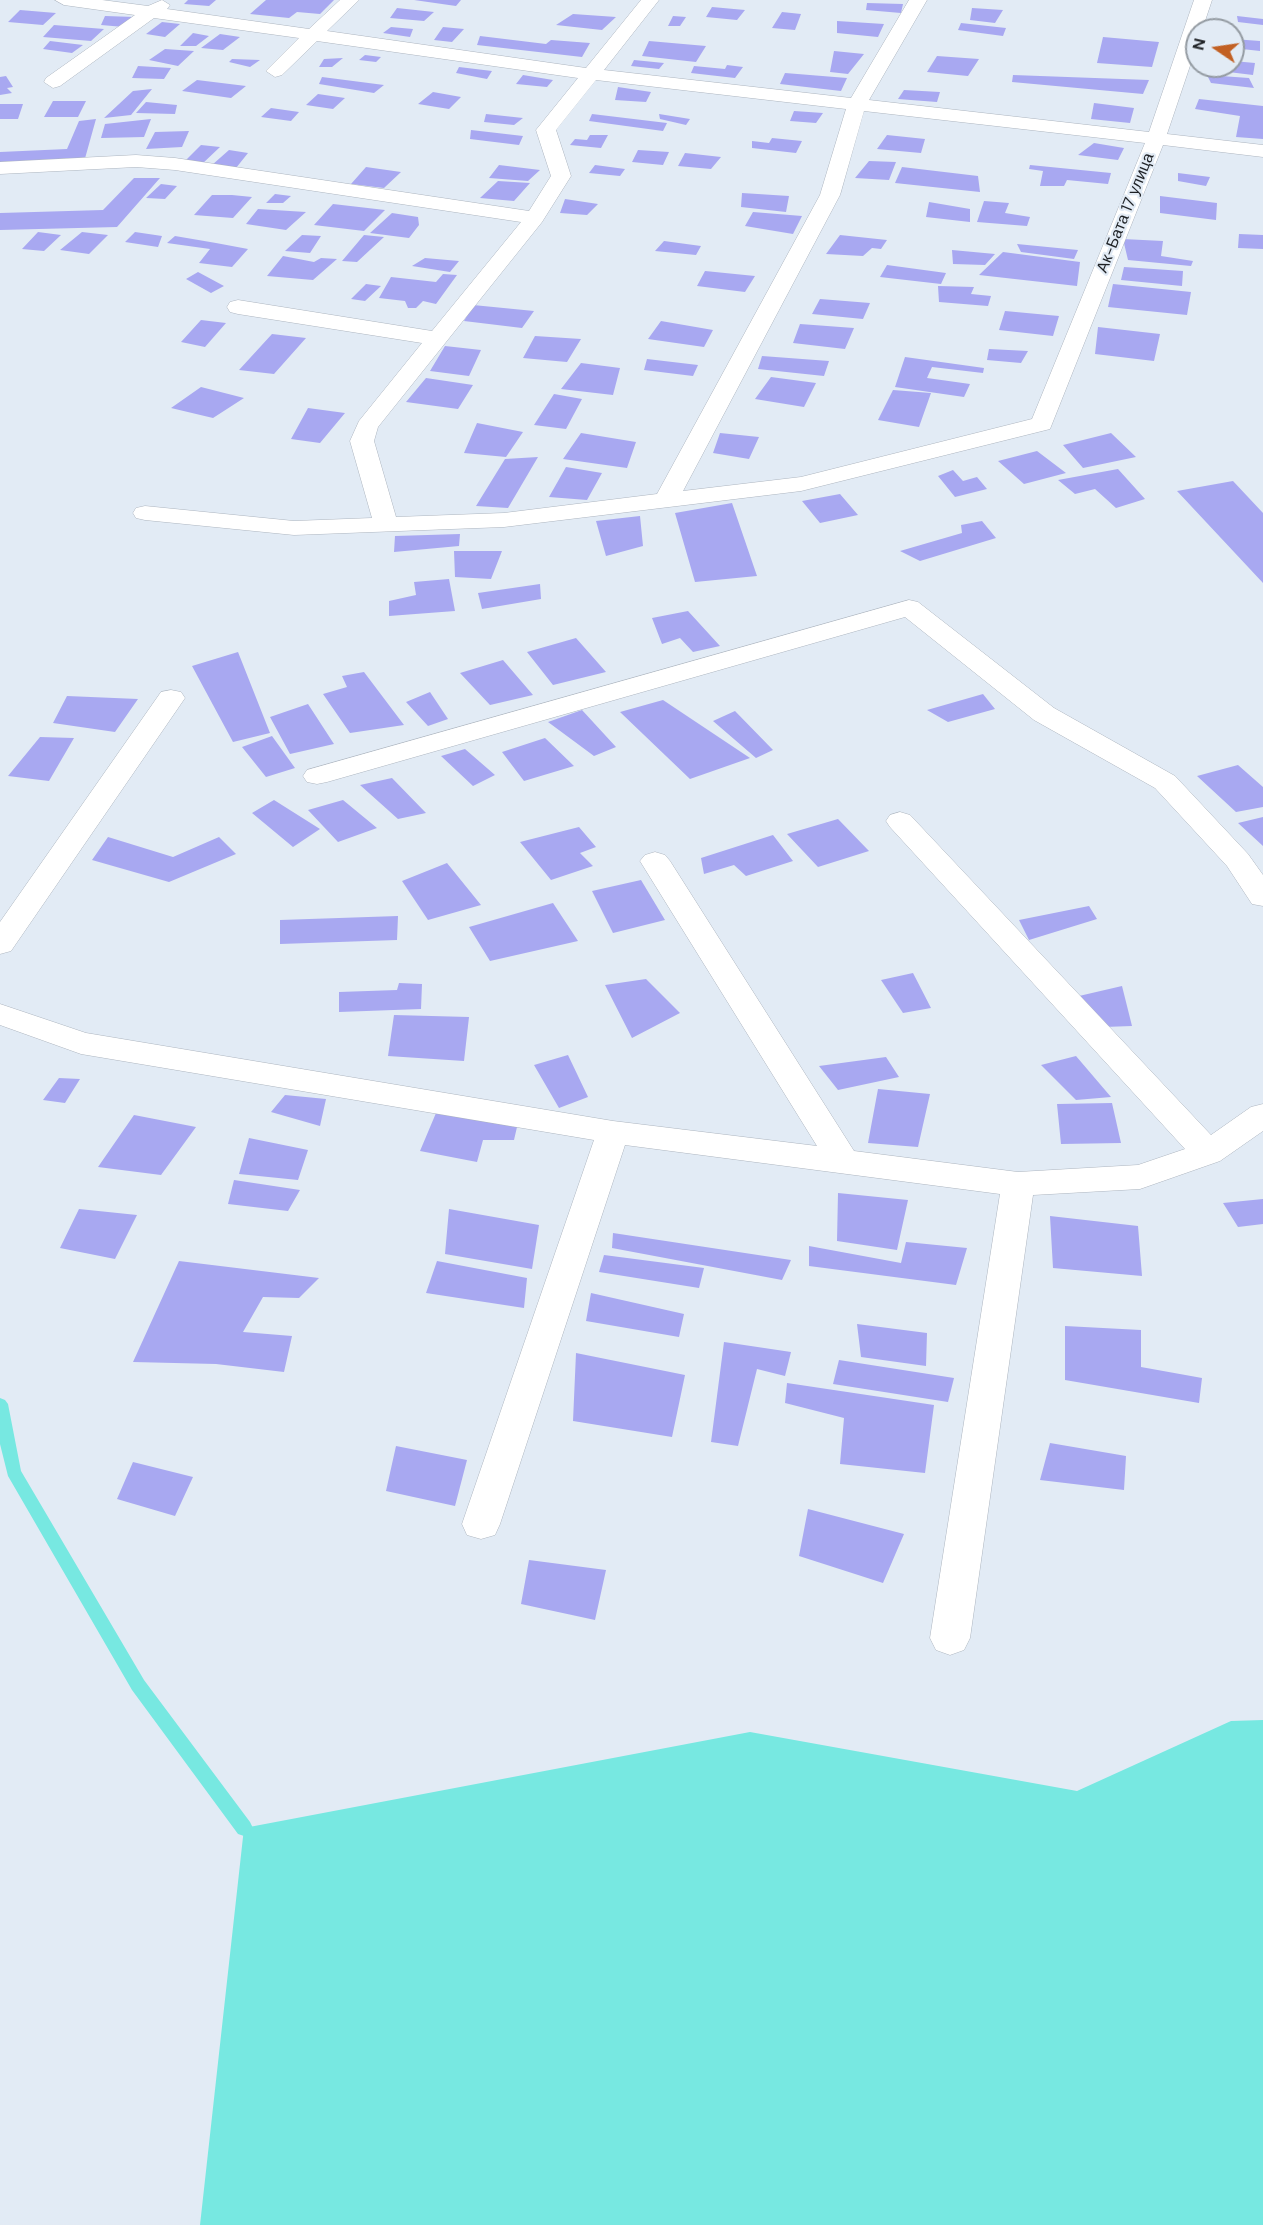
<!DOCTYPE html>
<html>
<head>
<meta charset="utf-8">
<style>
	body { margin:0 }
	#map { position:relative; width:1263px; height:2225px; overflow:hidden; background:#e2ebf5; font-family:"DM Sans",sans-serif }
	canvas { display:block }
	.north { position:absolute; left:1185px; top:18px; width:60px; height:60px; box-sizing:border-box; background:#e2ebf5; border:2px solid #949ba2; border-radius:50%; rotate:283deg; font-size:16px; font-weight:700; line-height:24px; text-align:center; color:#1f2226 }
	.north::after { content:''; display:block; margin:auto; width:21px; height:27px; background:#c26023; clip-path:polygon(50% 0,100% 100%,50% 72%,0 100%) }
</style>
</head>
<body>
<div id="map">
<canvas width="1263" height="2225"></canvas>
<div class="north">N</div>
</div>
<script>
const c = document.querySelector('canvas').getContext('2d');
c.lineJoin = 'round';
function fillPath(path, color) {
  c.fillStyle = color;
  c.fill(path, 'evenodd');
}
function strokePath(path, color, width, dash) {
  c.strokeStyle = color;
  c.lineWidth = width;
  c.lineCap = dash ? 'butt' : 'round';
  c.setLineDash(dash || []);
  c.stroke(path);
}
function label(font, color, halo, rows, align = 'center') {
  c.font = font + ' "DM Sans",sans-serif';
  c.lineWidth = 4.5;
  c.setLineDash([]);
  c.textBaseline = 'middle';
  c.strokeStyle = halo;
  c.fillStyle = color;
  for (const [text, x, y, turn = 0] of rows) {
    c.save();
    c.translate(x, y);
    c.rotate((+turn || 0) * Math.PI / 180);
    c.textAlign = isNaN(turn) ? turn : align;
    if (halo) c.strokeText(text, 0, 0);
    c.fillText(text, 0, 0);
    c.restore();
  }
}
fillPath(new Path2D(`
	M1263,1720V2225H200L244,1828L750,1732L1077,1791L1231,1721Z`), '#77e8e1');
fillPath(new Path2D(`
	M0,1398L5,1400L8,1404L21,1471L144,1680L250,1822L253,1828L250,1834L244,1836L238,1834L132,1690L8,1476L0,1444Z`), '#77e8e1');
fillPath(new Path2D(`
	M188,0H216L209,6L184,4Z
	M266,0H334L320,14L297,12L289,18L250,14Z
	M414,0H461L456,6Z
	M867,3L903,4L901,13L866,10Z
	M712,7L745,10L737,20L706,17Z
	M397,8L434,12L424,21L390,18Z
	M972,8L1003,10L995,23L970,20Z
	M20,10L56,13L43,25L8,22Z
	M782,12L801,14L795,30L772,28Z
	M573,14L616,17L602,30L556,25Z
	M105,16L135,17L124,27L101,25Z
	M673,16L686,17L680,26H668Z
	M1237,16L1263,19V25L1238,22Z
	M837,21L884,24L878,37L837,33Z
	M162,22L180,24L165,37L146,34Z
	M961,23L1006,28L1003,36L958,30Z
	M54,25L104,29L91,41L43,37Z
	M391,27L413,29L410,37L383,33Z
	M443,27L464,29L452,42L434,40Z
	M193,33L209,36L196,46H180Z
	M220,34L240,37L223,50L201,48Z
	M480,36L546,44L551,40L590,43L582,57L477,45Z
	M1103,37L1159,42L1152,67L1097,63Z
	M1233,39L1260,41V51L1233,48Z
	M50,41L83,45L72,53L43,49Z
	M649,41L706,46L696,62L642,56Z
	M165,49L194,51L178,66L149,60Z
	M834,51L864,54L848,74L830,72Z
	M365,55L381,57L376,62L359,60Z
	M937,56L979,59L968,76L927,72Z
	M343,58L332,67H319L324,59Z
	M232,59L260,60L250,67L229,62Z
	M634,60L664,63L659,69L631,66Z
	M1233,61L1255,63L1253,75L1220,71V66H1233Z
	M727,65L743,67L735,78L691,73L694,66L725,69Z
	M138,66L171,68L164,79L132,78Z
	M459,67L492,71L487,79L456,73Z
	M785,73L847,78L841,91L780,84Z
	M523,75L553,80L547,87L516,84Z
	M1013,75L1149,80L1143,94L1012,82Z
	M1207,75L1249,78L1254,88L1211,83Z
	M6,76L13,87L7,88L12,93L0,95V77Z
	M322,77L384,85L374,93L319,84Z
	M197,80L246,86L231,98L182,91Z
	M618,87L651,92L646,102L615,100Z
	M152,89L131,115L104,118L133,91Z
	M904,90L940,92L937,102L898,99Z
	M433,92L461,97L449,109L418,104Z
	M318,94L345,98L333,109L306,105Z
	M1199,99L1263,106V139L1236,137L1240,116L1195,109Z
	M53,101H86L78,117H44Z
	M146,102L177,105L175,114L136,113Z
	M1094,103L1134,108L1130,123L1091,119Z
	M0,104H23L18,119H0Z
	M271,108L299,112L291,121L261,117Z
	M794,111L823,113L816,123L790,121Z
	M486,114L523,118L514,125L484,122Z
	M592,114L667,123L663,131L589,121Z
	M659,114L690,119L686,125L660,119Z
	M96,119L84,162L0,166V152L67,149L79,121Z
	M151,119L144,137L101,138L105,124Z
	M471,130L523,136L519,145L470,139Z
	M189,131L182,147L146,149L155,132Z
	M590,135H608L601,148L570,145L575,139L587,140Z
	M887,135L925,139L921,153L877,149Z
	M772,138L802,141L796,153L752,148V141L769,143Z
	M1094,143L1124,148L1118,160L1078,155Z
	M201,145L220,147L201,165L184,162Z
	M229,150L248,153L236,168L212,165Z
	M638,150L669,152L663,165L632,162Z
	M685,153L721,157L711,169L678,166Z
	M869,161L896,162L889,180L855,178Z
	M499,165L540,170L528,181L489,178Z
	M595,165L625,169L620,176L589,173Z
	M1030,165L1111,173L1108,184L1067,180L1064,186H1040L1043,171L1029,169Z
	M366,167L401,172L384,188L351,184Z
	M902,167L978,176L980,192L895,183Z
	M1178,173L1210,177L1206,186L1178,181Z
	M134,178H160L117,227L0,230V213L103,210Z
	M498,181L530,183L514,201L480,198Z
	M161,184L177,186L165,199L146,198Z
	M742,193L789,196L786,212L741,207Z
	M275,194L291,196L283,203H266Z
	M212,195H232L252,197L233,218L194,215Z
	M1160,196L1217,203L1216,220L1160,213Z
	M565,199L598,204L587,215L560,213Z
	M984,201L1009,203L1005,213L1030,217L1027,226L977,222Z
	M929,202L970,209V222L926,217Z
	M333,204L385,210L364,231L314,225Z
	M258,209L306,212L286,230L246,224Z
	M753,212L802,216L793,234L745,226Z
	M392,213L418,217L419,225L409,238L370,233Z
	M38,232L61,235L44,251L22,249Z
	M82,232L108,235L89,254L60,250Z
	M135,232L162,236L158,247L125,242Z
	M1239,234L1263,235V249L1238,248Z
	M302,235L321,236L310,253L285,251Z
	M364,235L384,237L357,262L342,261Z
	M840,235L887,240L881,249L872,248L863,256L826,254Z
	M175,236L216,243L248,249L232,267L199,263L210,249L167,243Z
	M1123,239L1163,241L1161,256L1193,261L1191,266L1128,260Z
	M664,241L701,246L696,255L655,251Z
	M1017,244L1078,250L1074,259L1021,252Z
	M952,250L995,254L985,265L953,264Z
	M1003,252L1080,262L1077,286L979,275Z
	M283,256L314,262L321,258L337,259L313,280L267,276Z
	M425,258L459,261L450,272L412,266Z
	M887,265L946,273L941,284L880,277Z
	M1124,267L1183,271L1182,286L1121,280Z
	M705,271L755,276L745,292L697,286Z
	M198,272L224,286L211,293L186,279Z
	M443,274L457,275L436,304L423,301L416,308H408L405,301L379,298L391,277L436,282Z
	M366,284L381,286L365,301L351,299Z
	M1113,284L1191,292L1187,315L1108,307Z
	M938,286L974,287L971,294L991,296L988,306L939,302Z
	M820,299L870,303L863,319L812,314Z
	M473,305L534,311L522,328L464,321Z
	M1005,311L1059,316L1053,336L999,330Z
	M201,320L226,323L205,347L181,342Z
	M661,321L713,330L704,347L648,339Z
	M800,324L854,328L845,349L793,343Z
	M1098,327L1160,334L1154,361L1095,354Z
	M272,334L306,338L274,374L239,370Z
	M535,336L581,339L567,362L523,358Z
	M445,346L481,350L469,376L430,371Z
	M989,349L1028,351L1021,363L987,360Z
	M762,356L829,361L824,376L758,369Z
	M905,357L984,368L983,373L932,367L927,378L970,384L964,397L895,387Z
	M647,359L698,365L693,376L644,370Z
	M581,363L620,368L613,395L561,389Z
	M771,377L816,383L804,407L755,399Z
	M426,378L473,385L458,409L406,402Z
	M201,387L244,398L213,418L171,408Z
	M893,390L931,393L919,427L878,420Z
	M554,394L582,399L566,429L534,425Z
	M308,408L345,413L320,443L291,439Z
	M477,423L523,432L506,457L464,453Z
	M581,433L636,442L627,468L563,459Z
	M720,433L759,437L749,459L713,453Z
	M1111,433L1136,457L1083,468L1063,445Z
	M1037,451L1066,473L1024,484L998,461Z
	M538,457L508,508L476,506L505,459Z
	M566,467L602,473L587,500L549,497Z
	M1118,469L1145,499L1116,508L1095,489L1075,494L1058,480Z
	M953,470L963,481L977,477L987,489L955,497L938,476Z
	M1233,481L1263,513V583L1177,491Z
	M840,494L858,515L820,523L802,501Z
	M732,503L757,576L695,582L675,513Z
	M640,516L643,546L606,556L596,521Z
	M982,521L996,538L920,561L900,551L962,533L961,525Z
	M460,534L459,546L394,552L395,536Z
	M454,551H502L491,579L455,577Z
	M449,579L455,611L389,616V601L416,595L414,582Z
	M540,584L541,599L482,609L478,593Z
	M688,611L720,646L693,652L680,638L662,644L652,618Z
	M576,638L606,672L553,685L527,652Z
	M238,652L270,733L233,742L192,666Z
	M503,660L533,695L490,705L460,673Z
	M364,672L404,725L350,733L323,694L347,687L342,676Z
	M430,692L448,719L428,726L406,702Z
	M983,694L995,709L948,722L927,710Z
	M67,696L138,699L115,732L53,723Z
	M663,700L750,758L690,779L620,712Z
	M308,704L334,744L290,754L270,717Z
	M582,710L616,747L594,756L548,722Z
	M735,711L773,750L756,758L713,721Z
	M272,736L295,768L266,777L242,747Z
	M40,737L74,738L49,781L8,776Z
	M545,738L574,766L524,781L502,752Z
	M465,749L495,775L473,786L441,756Z
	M1238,765L1263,787V807L1236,812L1197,776Z
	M392,778L426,813L398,819L360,785Z
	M274,800L320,829L293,847L252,813Z
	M343,800L377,828L338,842L308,810Z
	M1263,817V846L1238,823Z
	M838,819L869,851L818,867L787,834Z
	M579,827L596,847L580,853L593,866L551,880L520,842Z
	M773,835L793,861L746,876L734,865L704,874L701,858Z
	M108,837L173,857L219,837L236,854L169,882L92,860Z
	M447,863L481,905L428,920L402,881Z
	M641,880L665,920L613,933L592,891Z
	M553,903L578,941L490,961L469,927Z
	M1089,906L1097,919L1029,940L1019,920Z
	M398,916L397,940L280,944V920Z
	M913,973L931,1008L903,1013L881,980Z
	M646,979L680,1013L632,1038L605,985Z
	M399,983L422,984L421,1009L339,1012V992L397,990Z
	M1122,986L1132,1026L1104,1027L1079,996Z
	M394,1015L469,1017L464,1061L388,1056Z
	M568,1055L588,1097L559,1108L534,1065Z
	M1076,1056L1111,1097L1076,1100L1041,1065Z
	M886,1057L899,1077L838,1090L819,1066Z
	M59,1078L80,1079L65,1103L43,1100Z
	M878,1089L930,1094L918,1147L868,1143Z
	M285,1095L326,1099L320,1126L271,1112Z
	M1112,1103L1121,1143L1061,1144L1057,1104Z
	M436,1113L517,1127L514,1140H483L477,1162L420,1151Z
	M134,1115L196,1127L161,1175L98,1167Z
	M249,1138L308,1150L298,1180L239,1174Z
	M234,1180L300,1190L288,1211L228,1204Z
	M838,1193L908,1200L897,1250L837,1241Z
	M1263,1199V1224L1238,1227L1223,1203Z
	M79,1209L137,1215L115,1259L60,1248Z
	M449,1209L539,1225L532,1269L445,1254Z
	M1050,1216L1138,1226L1142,1276L1053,1268Z
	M613,1233L791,1260L782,1280L612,1248Z
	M906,1242L967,1248L956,1285L809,1266V1246L901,1263Z
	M604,1255L704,1268L699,1288L599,1272Z
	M179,1261L319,1278L299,1298L263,1297L243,1332L292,1336L284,1372L216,1364L133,1362Z
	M437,1261L527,1278L524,1308L426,1293Z
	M591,1293L684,1314L679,1337L586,1321Z
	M857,1324L927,1333L926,1366L861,1357Z
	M1065,1326L1141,1330V1367L1202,1378L1199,1403L1065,1380Z
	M724,1342L791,1352L785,1376L757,1369L738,1446L711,1442Z
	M576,1353L685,1375L672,1437L573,1421Z
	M839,1360L954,1378L948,1402L833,1384Z
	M787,1383L934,1405L925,1473L840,1464L844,1418L785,1403Z
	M1050,1443L1126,1456L1124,1490L1040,1480Z
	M396,1446L467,1460L455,1506L386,1491Z
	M133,1462L193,1477L175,1516L117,1499Z
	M808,1509L904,1534L883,1583L799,1556Z
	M529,1560L606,1570L595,1620L521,1604Z`), '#a8a8f1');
const minor = new Path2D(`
	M55,0H102L148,6L162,0L170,5L167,9L309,29L340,0H359L327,31L586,68L641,0H659L604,70L851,98L909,0H927L869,100L1149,132L1194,0H1212L1202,30H1197V45L1167,134L1263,145V157L1163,145L1050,429L801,491L504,527L294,535L145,520L136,518L133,513L136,508L145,506L294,521L372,518L350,441L359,421L422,343L238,314L230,312L227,307L230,302L238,300L432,331L521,222L175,170L136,167L0,174V162L136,155L175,158L529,211L551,176L536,130L578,78L317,41L282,75L275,77L266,71L299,38L154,18L60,86L53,88L44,82L46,78L135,15L64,5ZM596,80L846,109L820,195L657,494L504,513L396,517L374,441L378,427L542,222L571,176L556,130ZM864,111L1145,143L1032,419L801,477L683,491L840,195Z
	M909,600L918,602L1054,708L1175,776L1248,854L1263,875V906L1252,904L1227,866L1155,788L1034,720L905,617L327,782L317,784L307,782L303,776L307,770Z
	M171,690L181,692L185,698L11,951L0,954V922L161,692Z
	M900,812L910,815L1211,1135L1251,1107L1263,1104V1131L1220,1161L1140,1189L1033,1195L970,1638L964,1650L950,1655L936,1650L930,1638L1000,1194L625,1145L500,1524L495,1535L481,1539L467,1535L462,1524L594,1140L81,1054L0,1025V1004L86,1033L613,1121L817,1146L640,861L645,855L655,852L665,855L670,861L854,1151L1018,1172L1138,1165L1185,1149L890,827L886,821L890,815Z`);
strokePath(minor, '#adb5bf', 1);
fillPath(minor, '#fff');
label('16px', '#1f2226', '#e2ebf5', [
	["Ак-Бата 17 улица",1126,213,-68]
]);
</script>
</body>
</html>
